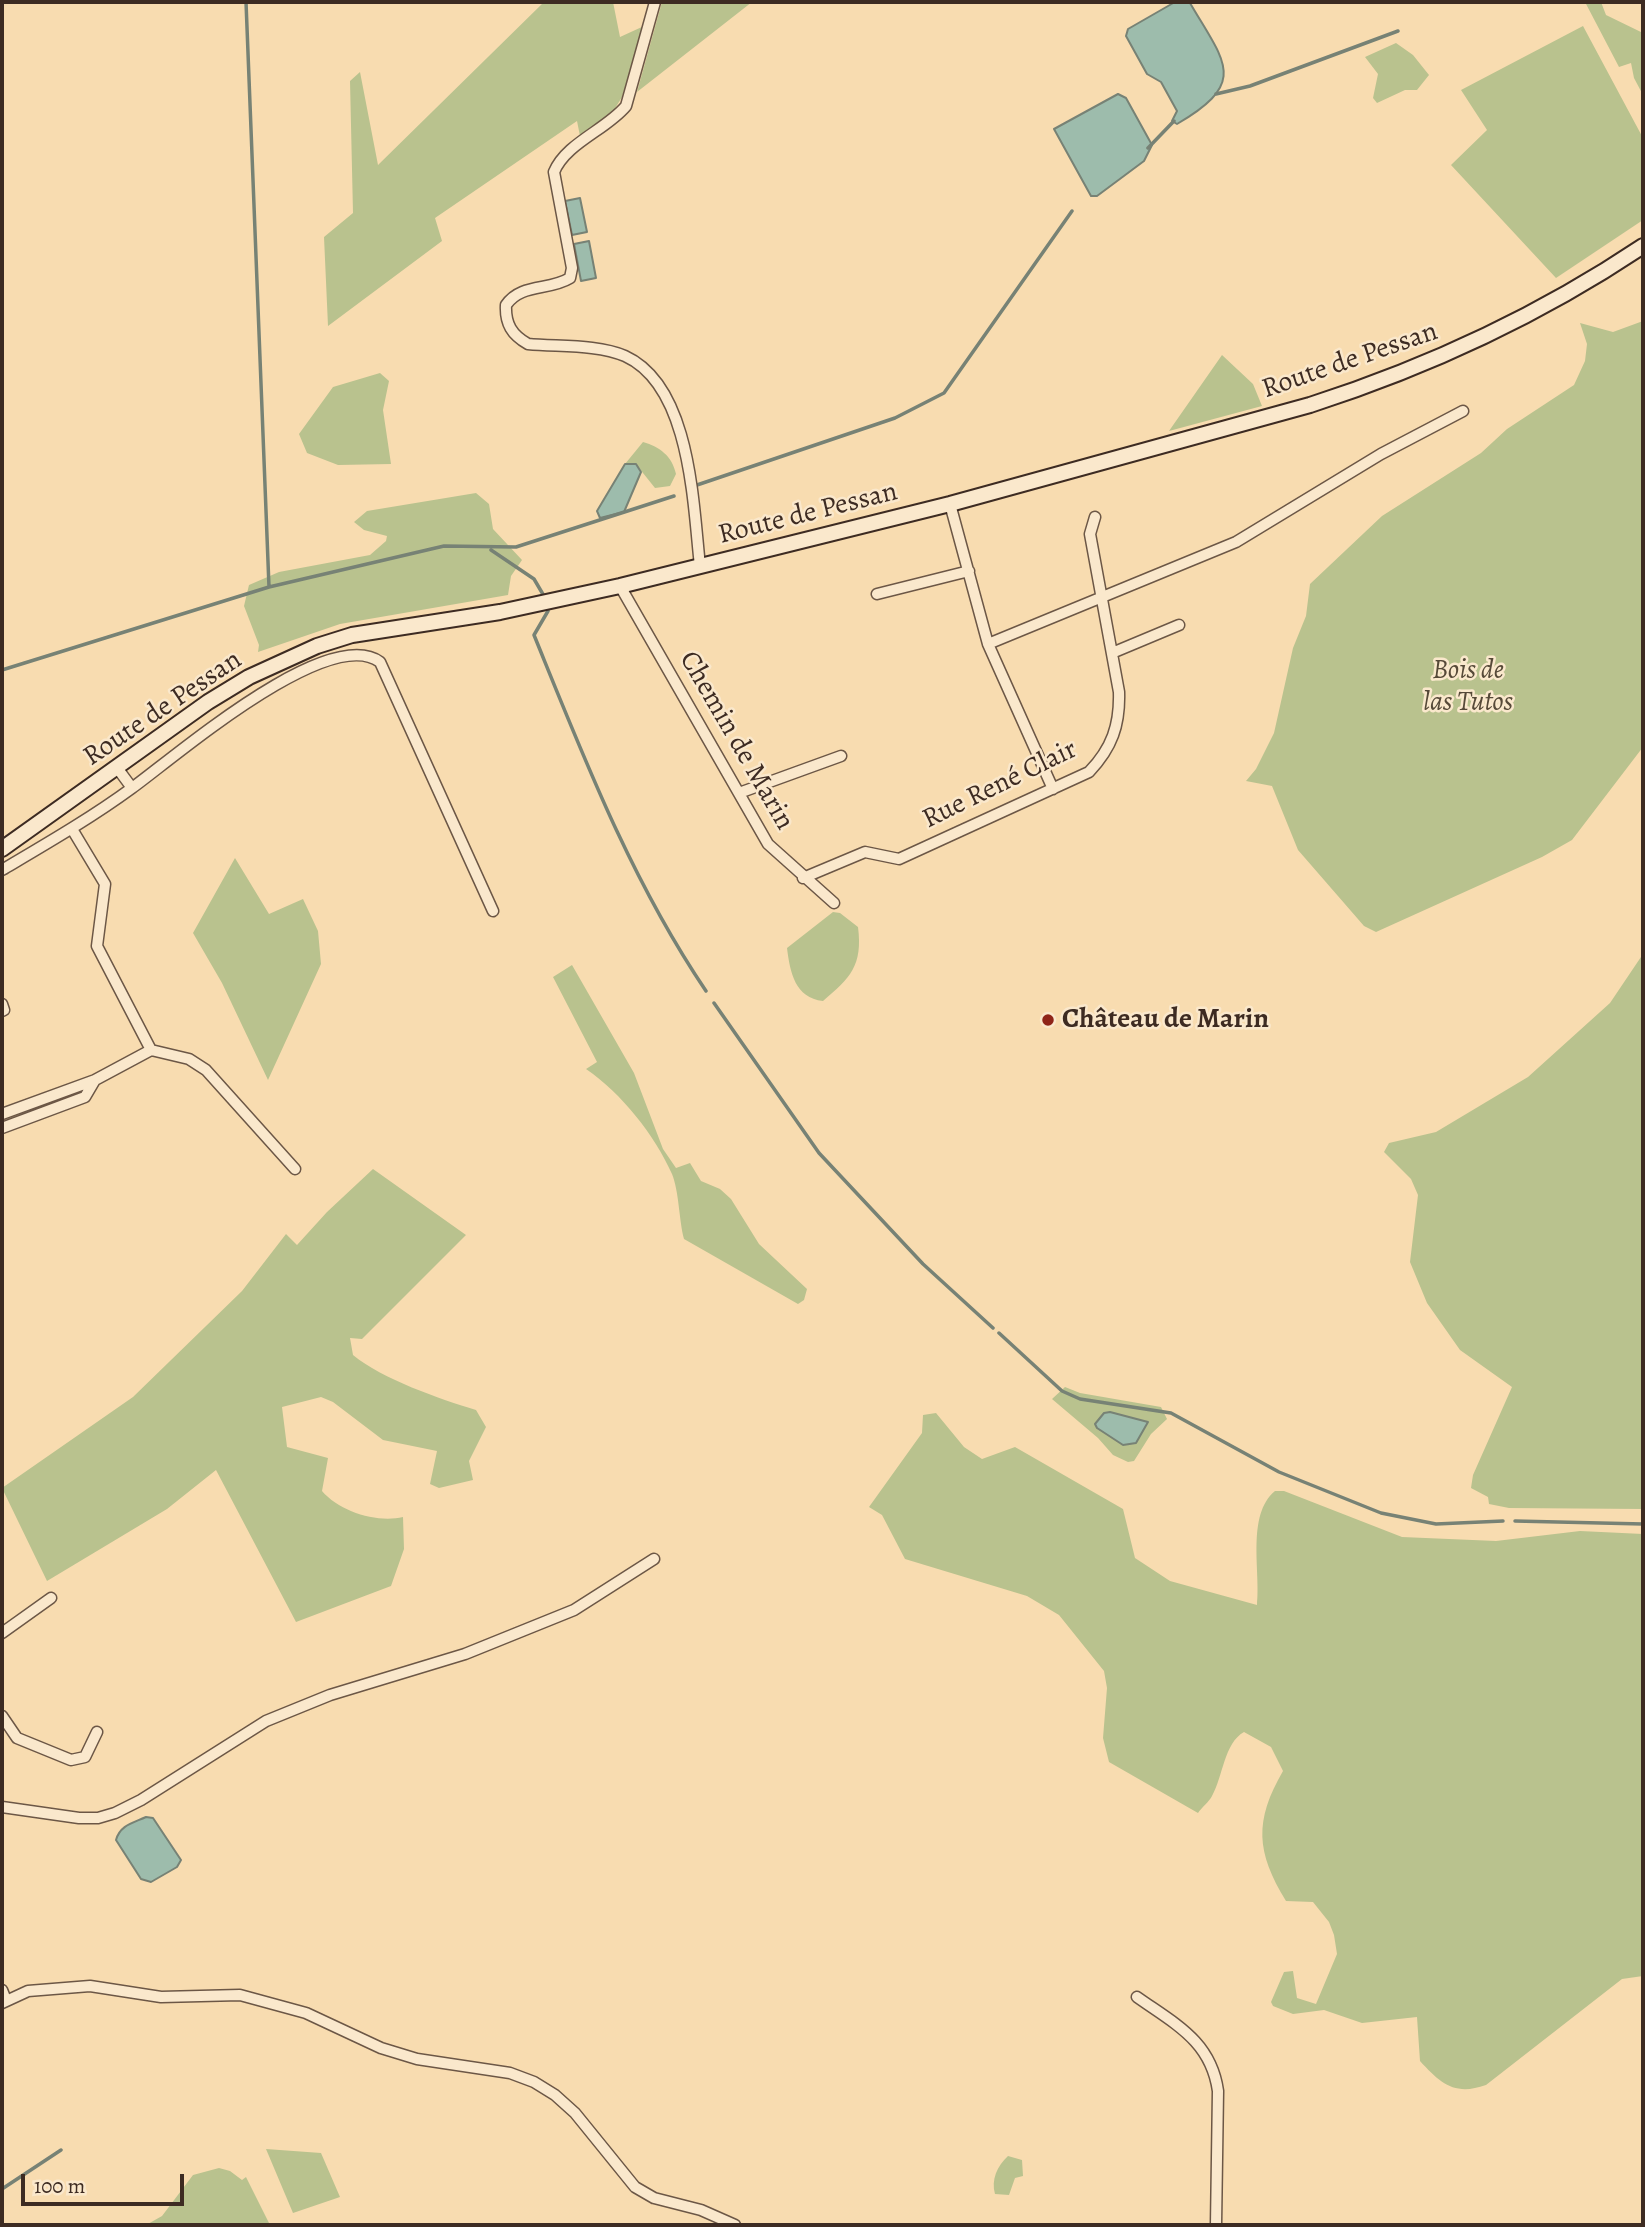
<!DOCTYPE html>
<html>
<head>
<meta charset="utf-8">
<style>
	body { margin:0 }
	#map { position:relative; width:1645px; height:2227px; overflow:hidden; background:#f8dcb0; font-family:Alegreya,serif }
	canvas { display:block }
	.frame { position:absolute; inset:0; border:4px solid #3d2b22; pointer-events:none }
	.scale { position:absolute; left:21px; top:2174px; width:163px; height:32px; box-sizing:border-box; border:4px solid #3d2b22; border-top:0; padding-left:9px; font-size:21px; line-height:24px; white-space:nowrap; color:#3d2b22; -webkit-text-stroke:5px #fae8cc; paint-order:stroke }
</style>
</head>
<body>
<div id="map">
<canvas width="1645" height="2227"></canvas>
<div class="frame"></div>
<div class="scale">100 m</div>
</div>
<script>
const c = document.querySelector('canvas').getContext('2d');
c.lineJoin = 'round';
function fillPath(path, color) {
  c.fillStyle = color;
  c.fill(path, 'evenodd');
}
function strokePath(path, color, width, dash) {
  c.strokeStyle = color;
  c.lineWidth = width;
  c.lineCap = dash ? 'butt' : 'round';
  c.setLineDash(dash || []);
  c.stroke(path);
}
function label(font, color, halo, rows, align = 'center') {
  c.font = font + ' Alegreya,serif';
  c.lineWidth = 5;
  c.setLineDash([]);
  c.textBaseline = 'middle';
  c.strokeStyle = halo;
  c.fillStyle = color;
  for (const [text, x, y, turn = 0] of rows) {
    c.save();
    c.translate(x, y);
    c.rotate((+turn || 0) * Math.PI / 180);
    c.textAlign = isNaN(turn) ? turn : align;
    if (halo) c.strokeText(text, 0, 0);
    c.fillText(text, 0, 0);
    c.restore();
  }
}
fillPath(new Path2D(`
	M544,2H613L620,37L644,26L622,97L614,110L580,136L577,121L435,218L442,241L328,326L324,237L353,213L350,81L360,72L378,165Z
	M662,2H752L637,92Z
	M1585,2H1601L1606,15L1643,33V95L1634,78L1631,63L1619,67Z
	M1583,26L1643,138V220L1556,278L1451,165L1487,130L1461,90Z
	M1396,43L1413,55L1429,75L1417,90H1405L1377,103L1373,98L1378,74L1365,57Z
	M1643,321V747L1572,840L1542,857L1376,932L1364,926L1298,850L1272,786L1246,781L1256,769L1274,733L1293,648L1306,616L1310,584L1382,516L1481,453L1507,429L1574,385L1585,361L1587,344L1580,323L1613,332Z
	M1222,355L1253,384L1262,406L1169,431Z
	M380,373L389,381L383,410L391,464L338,465L307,453L299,434L333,387Z
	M643,442C660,447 672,456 676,474L670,486L655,488L639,468L625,464Z
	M476,493L489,504L493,529L522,560L511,576L508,595L340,624L258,652L259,645L244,606L249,585L279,572L370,555L386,541L387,536L364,530L354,522L367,511Z
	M235,858L269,914L303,899L318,931L321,964L268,1080L222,983L193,933Z
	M833,912L840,913L858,927C863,966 850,978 823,1001C795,998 790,972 787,948Z
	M1643,954V1509L1509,1508L1489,1504L1488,1497L1471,1488L1473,1475L1512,1387L1460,1350L1427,1303L1410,1262L1418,1195L1411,1179L1384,1152L1389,1143L1436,1132L1528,1077L1610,1003Z
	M572,965L634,1073L663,1149L676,1168L690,1163L701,1181L720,1189L731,1199L759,1244L807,1289L804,1300L798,1304L684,1239C679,1220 679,1191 672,1174C654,1134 622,1094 586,1069L597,1062L553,977Z
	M373,1169L466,1235L362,1339L350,1338L353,1355C382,1379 440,1399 476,1410L486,1427L469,1461L473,1480L439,1488L430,1484L437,1451L383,1440L333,1402L321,1397L282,1407L287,1447L328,1458L322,1491C340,1512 377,1523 403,1517L404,1549L391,1586L296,1622L216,1470L167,1509L47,1581L2,1488L133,1397L242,1291L286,1234L297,1245L327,1212Z
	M1065,1387L1080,1393L1161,1407L1167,1419L1151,1434L1134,1461L1128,1462L1113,1455L1098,1438L1052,1399Z
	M936,1413L964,1447L982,1459L1015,1447L1123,1509L1135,1558L1170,1581L1257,1605C1261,1572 1246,1515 1275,1491H1284L1402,1537L1496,1541L1580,1531L1643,1534V1976L1622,1979L1486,2085C1455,2096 1441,2084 1420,2061L1417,2017L1362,2023L1324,2010L1293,2014L1273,2006L1271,2002L1284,1972L1293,1971L1297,1998L1316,2004L1337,1954L1334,1935L1329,1922L1313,1902L1286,1901C1256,1852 1254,1821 1283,1771L1271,1747L1244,1732C1224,1743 1223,1777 1212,1796C1209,1802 1202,1807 1198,1813L1109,1762L1103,1738L1107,1688L1104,1671L1059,1615L1027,1596L905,1559L882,1515L869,1507L922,1433L923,1415Z
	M266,2149L321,2153L340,2197L293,2213Z
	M1008,2156L1022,2160L1023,2176L1015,2178L1009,2195L995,2194C991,2180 997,2166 1008,2156Z
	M219,2168L230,2171L242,2180L246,2177L269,2223L146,2225L162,2216L193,2175Z`), '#b9c28e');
const water = new Path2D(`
	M1175,2L1190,3C1225,63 1249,82 1177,124L1172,121L1177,111L1161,82L1147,74L1126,36L1128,29Z
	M1118,94L1126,98L1152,145L1144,161L1097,196H1091L1054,129Z
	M580,198L587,232L572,235L565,201Z
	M589,241L596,278L581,281L574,244Z
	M625,464H636L641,472L624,512L600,518L597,511Z
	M1110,1412L1148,1422L1136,1443L1123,1445L1097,1428L1095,1424L1104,1413Z
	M146,1817L153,1818L181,1860L177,1867L151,1882L141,1879L116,1840C120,1825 133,1823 146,1817Z`);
fillPath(water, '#9dbcac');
strokePath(water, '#778275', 2);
strokePath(new Path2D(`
	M246,2L269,587
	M1216,94L1250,86L1398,31
	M1148,148L1174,121
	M697,485L895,418L944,393L1072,211
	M491,550L534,579L544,596
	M548,611L534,635C584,758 631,880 706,991
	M2,670L269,587L444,546L516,547L674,496
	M714,1003L819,1153L923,1264L993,1328
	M999,1333L1062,1391L1080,1399L1171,1413L1279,1472L1381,1513L1436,1524L1503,1521
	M1515,1521L1643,1524
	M2,2189L61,2150`), '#778275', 3.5);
const minor = new Path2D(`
	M655,2L626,106C606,130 566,143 554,172L572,268L570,278C549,291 521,283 506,305C505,324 512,335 528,344C558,347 597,344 625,356C691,386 693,504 700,566
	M950,504L988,644L1053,789
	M620,586L768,844L834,903
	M877,594L969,571
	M988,644L1236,542L1381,454L1463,411
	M1112,653L1179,625
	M118,769L132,788
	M739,793L841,756
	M72,829L105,884L97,946L151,1050L189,1059L206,1070L295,1169
	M2,870C46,844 91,818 132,788C175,757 328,624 380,662L493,911
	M803,878L865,852L899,859L1089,772C1112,748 1120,725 1119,692L1090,534L1095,517
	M2,1004L4,1010L2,1011
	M2,1114L95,1080L151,1050
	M2,1128L85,1097L95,1080
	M2,1633L51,1598
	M2,1716L17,1738L71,1760L85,1757L97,1732
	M2,1807L79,1818H98L115,1813L141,1800L266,1721L330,1695L465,1654L574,1610L654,1559
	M2,1990L6,2000
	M1137,1997C1175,2024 1211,2041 1218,2091L1216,2225
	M2,2003L28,1991L90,1986L161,1997L240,1995L306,2013L381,2048L417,2059L510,2073L534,2082L555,2095L575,2113L635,2187L654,2198L701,2210L735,2225`);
const secondary = new Path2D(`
	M2,849L208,702L249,677L317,646L352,635L500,612L620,586L950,504L1310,405C1428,367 1540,315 1643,246`);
strokePath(minor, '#6c5746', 13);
strokePath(secondary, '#3d2b22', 18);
strokePath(minor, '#fae8cc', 10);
strokePath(secondary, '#fae8cc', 14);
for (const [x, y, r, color] of [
	[1048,1020,7,"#8f2418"]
]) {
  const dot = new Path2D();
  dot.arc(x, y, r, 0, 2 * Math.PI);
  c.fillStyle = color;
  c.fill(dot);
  strokePath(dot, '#fae8cc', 2.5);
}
label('28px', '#3d2b22', '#fae8cc', [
	["Route de Pessan",1350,361,-19],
	["Route de Pessan",808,514,-14],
	["Route de Pessan",163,709,-34],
	["Chemin de Marin",736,741,60],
	["Rue René Clair",1000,785,-26]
]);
label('italic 28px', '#564938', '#fae8cc', [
	["Bois de",1468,671],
	["las Tutos",1468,703]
]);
label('bold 28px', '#3d2b22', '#fae8cc', [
	["Château de Marin",1062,1020]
], 'left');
</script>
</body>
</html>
